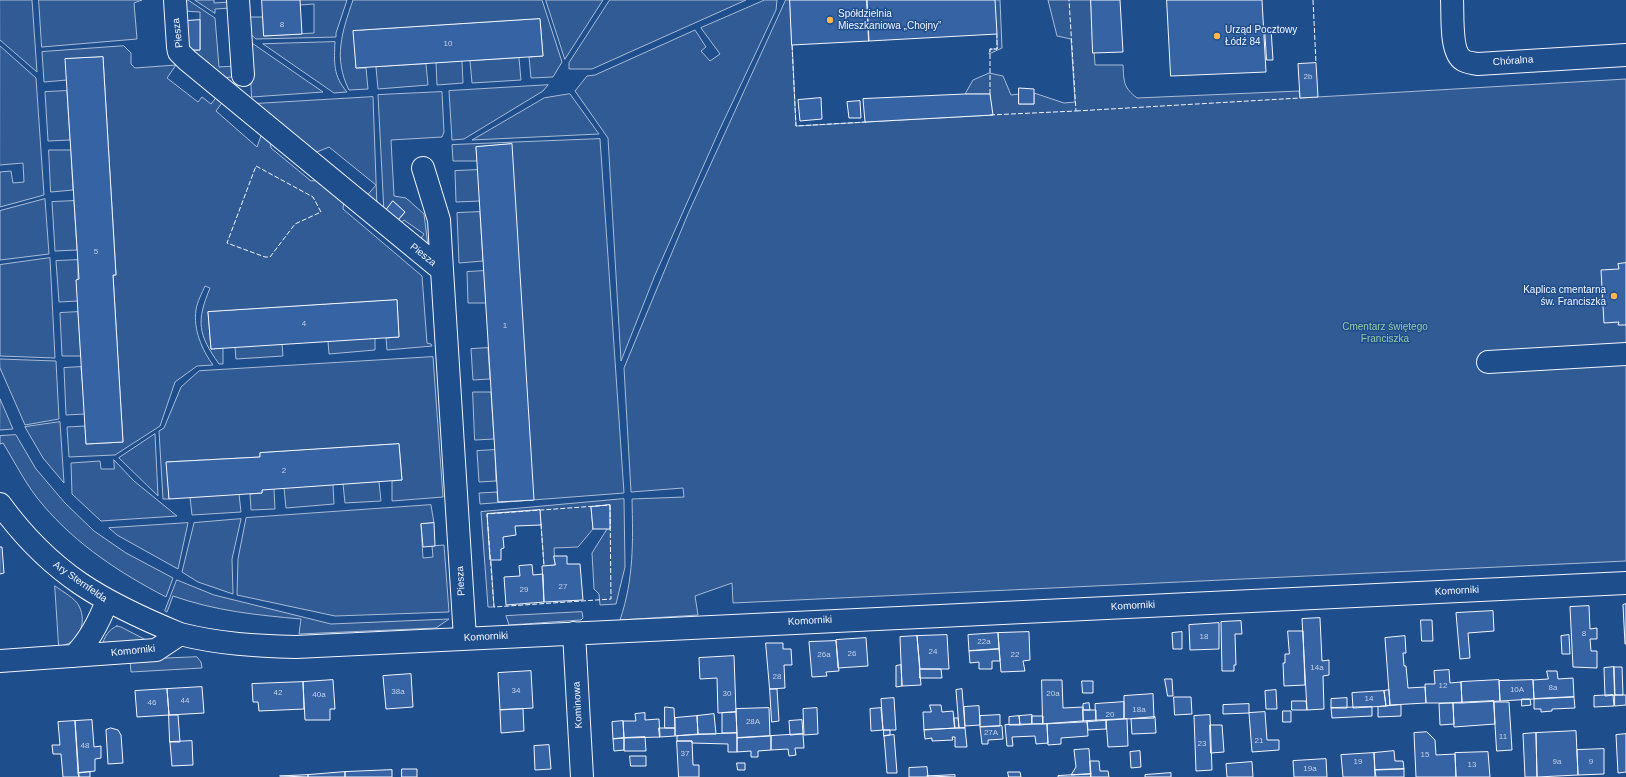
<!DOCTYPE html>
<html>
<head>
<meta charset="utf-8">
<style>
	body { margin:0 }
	canvas { display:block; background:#1f4e8c }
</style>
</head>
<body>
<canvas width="1626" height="777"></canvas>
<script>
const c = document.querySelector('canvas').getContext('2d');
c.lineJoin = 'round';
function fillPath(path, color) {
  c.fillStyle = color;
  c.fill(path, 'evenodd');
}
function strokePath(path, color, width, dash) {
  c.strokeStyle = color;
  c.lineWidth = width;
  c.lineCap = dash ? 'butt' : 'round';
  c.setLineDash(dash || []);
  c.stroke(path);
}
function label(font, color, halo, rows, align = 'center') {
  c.font = font + ' Arial,sans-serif';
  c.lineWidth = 3;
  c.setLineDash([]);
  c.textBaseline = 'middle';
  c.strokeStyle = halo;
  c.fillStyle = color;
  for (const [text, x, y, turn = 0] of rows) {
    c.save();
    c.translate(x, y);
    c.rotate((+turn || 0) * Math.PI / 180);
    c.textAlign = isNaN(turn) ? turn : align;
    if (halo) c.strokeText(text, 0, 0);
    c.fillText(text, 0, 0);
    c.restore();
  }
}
const green = new Path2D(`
	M0,0H32L37,72L0,40Z
	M39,0H142L134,3L137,39L42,47Z
	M183,0H188L215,18L219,67L234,66V74L231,77L224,78L187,50H200V12L184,11Z
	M195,0H214V3L230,2L231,8L215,9V13Z
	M300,0H347L336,33V37L256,39L248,32L247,17H263L264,36L314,33V4L300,5Z
	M353,0H542L562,62L553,77L531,78L529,57L543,56L540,19L354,31L356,68H366L368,89L349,90C333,58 342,32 353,0Z
	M546,0H603L565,59Z
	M610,0H746L592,69H569V63Z
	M765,0H777L776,10L718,133L655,275L621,361L608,138L575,91L587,76L595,75L695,30L706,47L701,51L710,61L720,54L701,28Z
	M786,0H790L796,126L992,115L990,94H965L973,80L989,73L1003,76L1011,95L1019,94V104H1034V93L1064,103L1075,102L1071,39L1057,36L1048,0H1091L1095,65H1123C1124,82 1123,87 1137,98L1299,91L1300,98L1626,79V561L733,603L732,583L695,596L698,615L620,620C634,579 633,541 632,499L684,497L683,488L631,492L624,368L688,214Z
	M995,0H1000L1002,48L989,54L990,49H997Z
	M249,41L323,92L252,97Z
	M335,42C334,62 333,76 347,92L334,93L263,44Z
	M0,46L36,78L44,195L0,207V172L11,171L13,183L24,182L23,163L0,165Z
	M124,46L131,53V64L135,68L176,65L167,78L198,102L202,97L211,104L218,95L224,100L216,111L257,147L262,133L270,140L271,148L311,181L321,180L344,199L343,209L422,276L427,343L431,344L432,346L387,350L386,338L399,337L397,300L208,312L211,349L223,348V364H219C198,334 196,322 210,288L205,286C202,293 197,302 196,310C193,329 202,350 213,365L197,366L175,382L160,426L115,455L69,457L67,427L85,426L86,444L123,442L113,275H116L103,57L66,59L67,80L44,82L42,52Z
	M519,58L521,80L472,83L470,61Z
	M462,61L463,83L437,85L436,63Z
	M426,64L428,85L378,89L376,67Z
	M548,85L543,91L464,139L452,140L449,91Z
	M67,91L70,140L48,141L45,92Z
	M442,92L444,132L442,137L391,140L394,196L406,198L424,214L428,246L419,241L424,234L404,220L399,226L395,224L405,212L394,202L384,213L378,95Z
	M570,94L599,134L472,140L544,98Z
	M373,97L377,208L365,198L376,185L329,147L312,154L252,104Z
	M600,139L624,493L480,504L479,493L497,492L498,502L533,500L511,144L476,147L477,161H453L452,145Z
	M49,150H71L73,190L51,192Z
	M478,170L480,201L456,202L455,171Z
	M45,199L49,254L0,260V211Z
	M74,201L77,250L55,251L52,202Z
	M480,212L483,261L459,263L457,213Z
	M50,258L55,358L0,356V265Z
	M78,260V301L59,302L56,261Z
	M484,271L486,303H468L467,272Z
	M78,312L81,356H62L60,313Z
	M375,338V350L329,354L328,341Z
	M282,344L283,356L236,359L235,347Z
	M488,348L490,379L473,380L471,349Z
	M433,357L443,497L392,501V481L402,480L399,444L260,453V457L167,462L169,499H163L159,431L164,428L181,387L199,371Z
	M0,359L56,361L59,419L25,425L0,368Z
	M81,367L85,414L66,415L64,368Z
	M473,392H491L494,439L475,440Z
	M0,399L13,429L0,430Z
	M60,422L64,483L43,458L25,427Z
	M155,434L158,496L119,458Z
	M16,435L36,469L65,503L94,531L126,553L173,578L166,597C120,573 77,545 43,505C27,487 16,464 3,443L0,444V436Z
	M495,450L496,481L479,482L477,451Z
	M114,460L134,481L177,516L101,521L72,494L71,463L100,461L101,469H114Z
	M379,482L381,501L345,503L343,484Z
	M333,485L334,504L286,508L284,488Z
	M274,489L275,509L251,510L250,494L262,493V490Z
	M239,494L241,512L192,515L190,497Z
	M624,499L625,567L616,604L600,605L599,594L594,589L592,553L607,529L610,528L609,505L591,507L593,529L578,547L554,548L555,565L544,566L540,511L488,514L494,607H488L481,512Z
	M431,505L434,523L421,524L423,558L433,557L432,546L444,545L449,612L335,616L237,595L238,559L246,518Z
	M241,519L232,559L233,594L198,582L182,572L194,523Z
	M188,523L178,569L117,535L109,528Z
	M177,580L214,595L331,624L449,619L436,628L299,634L301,619C256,615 216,611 173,596L167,612L165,611Z
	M55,586C63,592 75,598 79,606C88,623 78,645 59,646Z
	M582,612L583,618L581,620L509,625L506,616Z
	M117,626L121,627L148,641L102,646C104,637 109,629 117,626Z
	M197,657L201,662L202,668L131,672L130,660Z`);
fillPath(green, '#305b95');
strokePath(green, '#a8bbd7', 1);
const building = new Path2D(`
	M262,0H300L302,34L264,36Z
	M790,0H867L869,41L792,45Z
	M867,0H995L997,34L869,41Z
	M1091,0H1120L1123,52L1093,53Z
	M1167,0H1262L1266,72L1171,76Z
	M540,19L543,56L356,68L353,31Z
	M200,20V50H187L186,21Z
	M1265,29H1271L1273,60H1267Z
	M103,57L116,275H113L123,442L86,444L76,280L79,279L65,59Z
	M1316,63L1318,97L1300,98L1298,64Z
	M1019,88L1034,89V104H1019Z
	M965,94H990L993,115L865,122L863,99Z
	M821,98L822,119L800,121L798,100Z
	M860,101L861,118H849L847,102Z
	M512,144L534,500L498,502L476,147Z
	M393,201L405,212L396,222L384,213Z
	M1626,263V325H1618L1619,322L1604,323L1601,270L1619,269L1618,264Z
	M397,300L399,337L211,349L208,312Z
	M399,444L402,480L262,490V493L169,499L166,462L260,457V453Z
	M610,505V529H593L591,507Z
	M540,510L541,525L515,526L516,535L503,537L504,548L501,549V560H490L487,514Z
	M434,523L435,546L423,547L421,524Z
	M0,547H2L4,573L0,574Z
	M554,556H567V564H580L583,600L544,602L542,566L555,565Z
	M532,565L533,575L543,574L544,602L506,605L504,577L520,576L519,566Z
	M1626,604V644H1625L1623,605Z
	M1589,606L1590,629L1597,628V639H1590L1591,651H1597V668L1573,667L1570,607Z
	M1493,611L1494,631L1468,633L1470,658L1460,659L1456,613Z
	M1320,618L1322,661L1329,660V675L1323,676L1324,709L1307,710L1302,619Z
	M1421,620H1432L1433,641H1422Z
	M1241,621L1242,634H1235L1236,665H1234V671H1222L1221,622Z
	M1219,623V649L1190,650L1189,625Z
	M1288,631H1303L1305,685L1284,686L1283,663H1285V654H1289Z
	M1029,632L1030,660L1023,661L1025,671L1001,672L998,633Z
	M1182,632V649H1173L1172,633Z
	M998,633L999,649L969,651L968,635Z
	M947,635L949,669H920L917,636Z
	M1569,635L1570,654H1562L1561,636Z
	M917,636L921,685L902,686L900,637Z
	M1405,636L1406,653H1403L1404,666H1406L1408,688L1425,687L1426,703L1390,705L1385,638Z
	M866,638L868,666L838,668L836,640Z
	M836,641L839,671L826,672L827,676L812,677L809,642Z
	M766,643H783V649H791L792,665H784L785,688L770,689Z
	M999,649L1000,661H992V669H979V662L970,663L969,651Z
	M734,656L736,712L718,713L717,678L700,679L699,658Z
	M901,665L902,686L896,687V666Z
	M1614,667H1622L1623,695H1615Z
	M1614,667L1615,695L1605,696L1604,668Z
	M920,669H941L942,678H920Z
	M1449,670L1450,683L1461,682L1462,703H1426L1425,684H1435L1434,671Z
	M531,671L533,708L500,710L498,673Z
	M1547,671H1557L1558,679L1573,678L1574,697L1534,699L1533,680L1548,679Z
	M411,674L413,707L386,709L383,676Z
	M1165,679H1172L1173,696H1168Z
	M333,680L335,709H330V720H305L303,682Z
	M1042,680H1062L1063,708L1083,707V722L1043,724Z
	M1499,680L1500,701L1462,703L1461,682Z
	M1533,680L1534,699L1500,701L1499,681Z
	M1082,681H1093V693H1083Z
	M303,682L304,709L259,711L258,702H253L252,684Z
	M202,687L204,713L169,715L167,689Z
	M167,689L169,715L137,717L135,691Z
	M770,689H777L779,721L772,722Z
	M962,689L965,728H959L956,690Z
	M1276,690L1277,709H1266L1265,691Z
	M1389,690L1390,705L1386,706L1384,691Z
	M1384,691L1386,706L1353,708L1352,693Z
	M1153,694L1154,718L1124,719V696Z
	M1613,695L1614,706L1594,707V696Z
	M1615,695H1626V705L1615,706Z
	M1174,697H1191L1192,714L1175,715Z
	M1574,697L1575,708L1552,709V711L1541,712V709H1534V699Z
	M894,698L896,730H883L881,699Z
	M1347,698V708H1331V699Z
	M1522,699H1530L1531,705L1522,706Z
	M1292,701H1306L1307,710H1292Z
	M1494,701L1495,724L1454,727L1453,703Z
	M1124,702V719L1096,721L1095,704Z
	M1494,702H1509L1512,750L1497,751Z
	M1089,703L1090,710H1083V704Z
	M1453,703L1454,724L1440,725L1439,704Z
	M1249,704V713L1223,714V705Z
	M930,705H941L942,712L953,711L955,728L924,730L923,712H931Z
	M1401,705V716L1378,717V707Z
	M979,706L980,725L965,726L964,707Z
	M665,707L674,708L675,728H665Z
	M1372,707V716L1332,718L1331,708Z
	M769,708L770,736L737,738L736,709Z
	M817,708L818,734L804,735L803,709Z
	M881,708L883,730L871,731L870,709Z
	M523,709L524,731L501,733L500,710Z
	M1083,710H1096V721L1084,722Z
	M1283,711H1291V722H1283Z
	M736,712L737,733H722V713Z
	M1265,712L1267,740H1279V750L1252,752L1249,713Z
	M645,713V720L659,719L660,737L624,738L623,721H636L635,714Z
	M714,714L716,734H698L697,716Z
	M169,715H178L180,742H170Z
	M1000,715V726L980,727V716Z
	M1032,715V724L1020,725L1019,716Z
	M1210,715L1212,770L1196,771L1194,716Z
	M697,716L698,734L675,736V718Z
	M1019,716L1020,725H1009V717Z
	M1032,716H1043V724H1032Z
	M1155,717L1156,733L1132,734L1131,719Z
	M954,718H958L959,728H955Z
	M1127,719L1128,746L1108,747L1106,720Z
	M92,720L94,747L101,746V758L95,759V771L78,773L75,721Z
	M802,720L803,734L790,735L789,721Z
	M1106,720V729L1088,730L1087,721Z
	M75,721L79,777H63L61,754H53L52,745H60L58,722Z
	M623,721L624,738L613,739L612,722Z
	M1087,721L1088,736L1061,738V744L1048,745L1047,724Z
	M1047,724L1048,743L1036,744L1035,736L1012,737L1013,746H1007L1005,725Z
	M1210,725H1222L1224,752L1211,753Z
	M1002,726L1003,739L988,740V744H982L980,727Z
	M111,728L118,730L121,735L123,763L108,764L106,730Z
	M659,728H675V736L660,737Z
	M965,728L967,747H955V737H952L953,740L932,741V738L925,739L924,730Z
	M884,730H890V735L884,736Z
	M1576,731L1578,775L1537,777L1536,733Z
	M1427,732L1435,740L1436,755L1455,754L1456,777H1416L1414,733Z
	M737,733V752H728V744L692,743V741H677V736Z
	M1536,733L1537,777H1525L1523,734Z
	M803,734L804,748H795L796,755L789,756L788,749L771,750V736Z
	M1626,734V772L1618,773L1616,735Z
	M894,735L897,773H887L884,736Z
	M771,736V750L758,751V757H751V751L737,752V738Z
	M645,737L646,751H624V738Z
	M624,738V750L614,751L613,739Z
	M192,741L193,765L172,766L170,742Z
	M677,741H692L693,765H699V777H679Z
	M549,745L551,769L535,770L534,746Z
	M1089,749L1091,774L1071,775L1076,767L1074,750Z
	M1604,749V774L1578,775L1577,750Z
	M1140,751L1141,767L1131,768L1130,752Z
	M1394,751L1395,761H1403L1404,769L1375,770L1374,753Z
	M1488,752L1490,777H1456L1455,753Z
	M1374,753L1375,777H1343L1341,755Z
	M630,756H646V766H631Z
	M1326,759L1327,777H1294L1293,761Z
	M1090,761H1099L1100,771H1108L1109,777H1091Z
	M1252,762L1253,777H1227L1226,764Z
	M737,763H745V770H738Z
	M927,767L928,777H909V768Z
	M402,769H417V777H402Z
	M1404,769V777H1376L1375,770Z
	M392,770V777H345V772Z
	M90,772V777H79L78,773Z
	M345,772V777H308V775Z
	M1008,772H1020L1021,777H1009Z
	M1171,773V777H1145V775Z
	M1091,774V777H1058V776Z
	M308,775V777L280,776Z
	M955,775V777L927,776Z`);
fillPath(building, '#3563a3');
strokePath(building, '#f2f6ff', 1);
const minor = new Path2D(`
	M175,0L178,47L179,52L187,60L442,270L465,638
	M238,0L243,75
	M1452,0C1453,15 1450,52 1463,60C1467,63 1474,63 1478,64L1626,55
	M423,168L439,220L442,270
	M1488,362L1626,354
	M0,504C51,574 102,602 180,634
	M574,633L582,777
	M74,656C90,640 99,622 107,601
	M0,661L156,650L180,634C219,644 257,646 296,647L1626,583`);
strokePath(minor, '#f2f6ff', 24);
strokePath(minor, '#1f4e8c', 22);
strokePath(new Path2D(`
	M1313,0L1316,63
	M792,45L796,126L866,122
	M990,94V49H997V34
	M1076,111L1300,98
	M990,115L1076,111L1069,0
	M256,166L313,197L321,212L295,224L270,257H265L227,243Z
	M610,505L611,599L494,607L487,514Z
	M541,524L544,566`), '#f2f6ff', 1, [5, 2]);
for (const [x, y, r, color] of [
	[830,20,4,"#ffb74d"],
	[1217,36,4,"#ffb74d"],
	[1614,296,4,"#ffb74d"]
]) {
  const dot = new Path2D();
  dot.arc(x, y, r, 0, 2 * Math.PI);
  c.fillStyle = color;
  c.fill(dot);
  strokePath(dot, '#1f4e8c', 1.5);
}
label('8px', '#c3d1e8', null, [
	["8",282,25],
	["10",448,44],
	["2b",1308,77],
	["5",96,252],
	["4",304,324],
	["1",505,326],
	["2",284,471],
	["27",563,587],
	["29",524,590],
	["8",1584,634],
	["18",1204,637],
	["22a",984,642],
	["24",933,652],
	["26",852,654],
	["26a",824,655],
	["22",1015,655],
	["14a",1317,668],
	["28",777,677],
	["12",1443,686],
	["8a",1553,688],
	["10A",1517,690],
	["34",516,691],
	["38a",398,692],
	["42",278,693],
	["30",727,694],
	["20a",1053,694],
	["40a",319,695],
	["14",1369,699],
	["44",185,701],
	["46",152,703],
	["18a",1139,710],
	["20",1110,715],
	["28A",753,722],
	["27A",991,733],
	["11",1503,737],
	["21",1259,741],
	["23",1202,744],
	["48",85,746],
	["37",685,754],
	["15",1425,755],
	["19",1358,762],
	["9a",1557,762],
	["9",1591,762],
	["13",1472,765],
	["19a",1310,769]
]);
label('10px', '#f2f6ff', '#1f4e8c', [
	["Spółdzielnia",838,14],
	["Mieszkaniowa „Chojny”",838,26],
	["Urząd Pocztowy",1225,30],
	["Łódź 84",1225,42],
	["Kaplica cmentarna",1606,290,"right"],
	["św. Franciszka",1606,302,"right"]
], 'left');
label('10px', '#f2f6ff', '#1f4e8c', [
	["Piesza",178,33,-97],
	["Chóralna",1513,61,-4],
	["Piesza",423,255,39],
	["Piesza",461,581,-93],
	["Ary Sternfelda",80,582,35],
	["Komorniki",1457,591,-3],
	["Komorniki",1133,606,-3],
	["Komorniki",810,621,-3],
	["Komorniki",486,637,-3],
	["Komorniki",133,651,-6],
	["Kominowa",578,705,-93]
]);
label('10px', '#97c8a6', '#1f4e8c', [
	["Cmentarz świętego",1385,327],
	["Franciszka",1385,339]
]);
</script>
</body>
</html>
